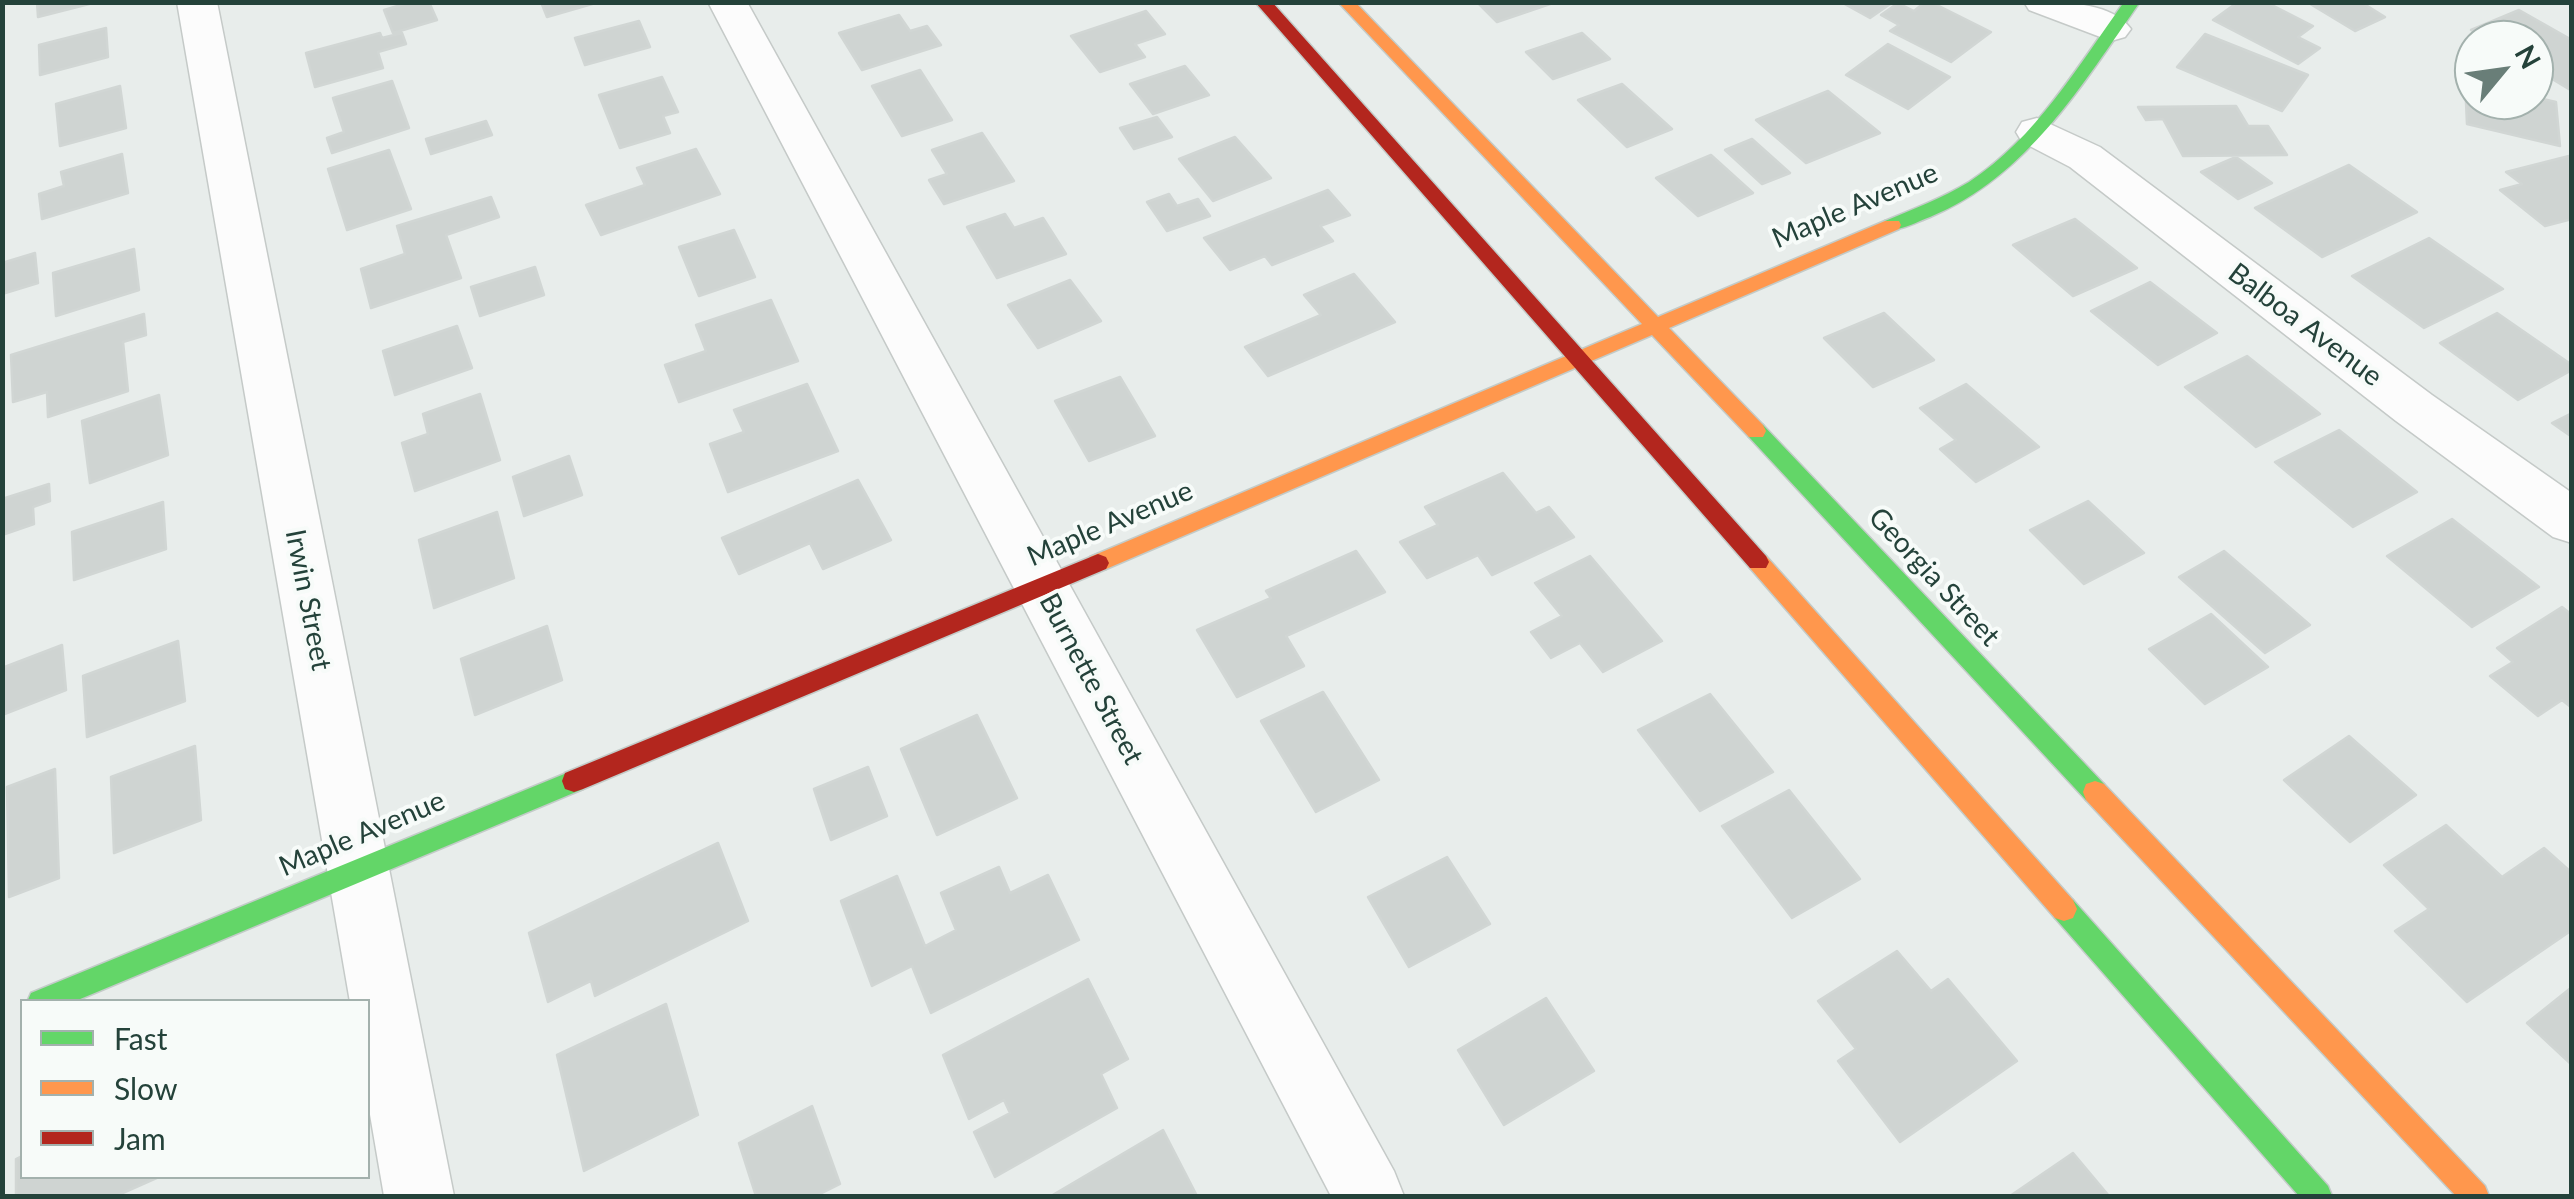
<!DOCTYPE html>
<html>
<head>
<meta charset="utf-8">
<style>
	body { margin:0 }
	#map { position:relative; width:2574px; height:1199px; overflow:hidden; background:#e8edeb; font-family:Lato,sans-serif }
	canvas { display:block }
	.frame { position:absolute; inset:0; border:5px solid #24423a; pointer-events:none }
	.legend { position:absolute; left:20px; top:999px; width:350px; height:180px; box-sizing:border-box; background:#f7fbf9; border:2px solid #a3b1ad; margin:0; padding:12px 18px; list-style:none; font-size:30px; color:#24423a }
	.legend li { display:flex; align-items:center; gap:20px; height:50px }
	.legend b { width:50px; border:2px solid #a3b1ad }
	.north { position:absolute; left:2454px; top:20px; width:100px; height:100px; box-sizing:border-box; background:#f7fbf9; border:2px solid #a3b1ad; border-radius:50%; rotate:61deg; font-size:28px; font-weight:700; line-height:40px; text-align:center; color:#24423a }
	.north::after { content:''; display:block; margin:auto; width:35px; height:45px; background:#697e78; clip-path:polygon(50% 0,100% 100%,50% 72%,0 100%) }
</style>
</head>
<body>
<div id="map">
<canvas width="2574" height="1199"></canvas>
<div class="frame"></div>
<ul class="legend">
<li><b style="height:12px;background:#63d668"></b>Fast</li>
<li><b style="height:12px;background:#ff974d"></b>Slow</li>
<li><b style="height:12px;background:#b3261e"></b>Jam</li>
</ul>
<div class="north">N</div>
</div>
<script>
const c = document.querySelector('canvas').getContext('2d');
c.lineJoin = 'round';
function fillPath(path, color) {
  c.fillStyle = color;
  c.fill(path, 'evenodd');
}
function strokePath(path, color, width, dash) {
  c.strokeStyle = color;
  c.lineWidth = width;
  c.lineCap = dash ? 'butt' : 'round';
  c.setLineDash(dash || []);
  c.stroke(path);
}
function label(font, color, halo, rows, align = 'center') {
  c.font = font + ' Lato,sans-serif';
  c.lineWidth = 8;
  c.setLineDash([]);
  c.textBaseline = 'middle';
  c.strokeStyle = halo;
  c.fillStyle = color;
  for (const [text, x, y, turn = 0] of rows) {
    c.save();
    c.translate(x, y);
    c.rotate((+turn || 0) * Math.PI / 180);
    c.textAlign = isNaN(turn) ? turn : align;
    if (halo) c.strokeText(text, 0, 0);
    c.fillText(text, 0, 0);
    c.restore();
  }
}
const building = new Path2D(`
	M37,2H97L38,17Z
	M411,2H429L437,20L393,33L384,10Z
	M541,2H599L547,17Z
	M1477,2H1548L1550,4L1497,22Z
	M1841,2H1893L1870,18Z
	M1925,2H1931L1991,32L1951,62L1890,31L1899,25L1881,15L1898,3L1914,11Z
	M2238,2H2266L2313,26L2298,37L2320,48L2298,64L2213,20Z
	M2307,2H2361L2385,17L2355,31Z
	M2519,10L2572,40V91L2534,68V40H2488L2471,30Z
	M1146,11L1165,34L1135,44L1145,57L1100,72L1071,36Z
	M899,15L910,31L927,26L941,45L862,70L839,33Z
	M639,21L650,47L585,65L575,38Z
	M106,28L108,57L40,75L39,45Z
	M380,33L382,38L402,33L406,44L378,52L383,68L315,87L306,53Z
	M1582,33L1610,59L1553,79L1526,52Z
	M2205,34L2308,75L2282,111L2177,67Z
	M1888,44L1950,77L1908,109L1846,75Z
	M1185,66L1209,95L1153,114L1130,84Z
	M920,70L952,120L902,136L872,86Z
	M662,77L678,112L663,116L670,133L620,148L599,95Z
	M392,81L409,128L332,153L327,138L344,132L333,98Z
	M2465,81L2474,83V100H2534V97L2556,102L2560,146L2467,124Z
	M1622,84L1672,129L1627,147L1578,100Z
	M120,86L126,128L60,146L56,104Z
	M1828,91L1880,133L1806,163L1756,120Z
	M2236,106L2248,126H2268L2287,155L2183,156L2163,119L2146,120L2138,107Z
	M1157,117L1172,137L1134,149L1120,128Z
	M486,121L492,135L431,154L426,139Z
	M982,133L1014,181L944,204L929,180L947,174L932,150Z
	M1235,137L1271,178L1213,201L1179,159Z
	M1752,139L1790,173L1762,184L1725,150Z
	M696,149L720,194L601,235L586,205L645,185L637,168Z
	M389,150L411,209L347,230L328,169Z
	M122,154L128,193L42,219L39,194L64,186L61,172Z
	M1711,155L1753,193L1698,216L1656,178Z
	M2569,156L2572,219L2545,226L2500,190L2522,184L2506,172Z
	M2236,157L2272,183L2238,199L2201,172Z
	M2349,165L2417,212L2322,257L2255,208Z
	M1328,190L1350,215L1320,226L1333,241L1272,265L1265,256L1230,270L1204,238Z
	M1169,194L1177,206L1198,199L1210,216L1167,231L1147,202Z
	M491,197L499,217L446,235L461,278L371,308L361,269L405,254L397,226Z
	M1005,214L1014,228L1043,218L1066,254L997,278L967,227Z
	M2075,219L2137,268L2073,296L2013,245Z
	M734,230L755,277L699,296L679,247Z
	M2429,238L2503,289L2424,328L2352,276Z
	M134,249L139,290L56,316L53,273Z
	M35,253L38,283L2,294V263Z
	M535,267L544,295L480,316L471,287Z
	M1354,274L1395,322L1268,376L1245,347L1321,315L1304,295Z
	M1070,280L1101,321L1038,348L1008,305Z
	M2150,282L2217,333L2158,365L2091,311Z
	M771,300L798,361L679,402L665,365L706,351L696,325Z
	M1884,313L1934,360L1873,387L1824,338Z
	M2497,313L2572,365V370L2518,400L2440,343Z
	M144,314L146,335L123,342L128,391L48,417L47,392L13,402L11,355Z
	M457,326L472,368L395,395L383,351Z
	M2247,356L2320,414L2256,447L2185,387Z
	M1120,377L1155,436L1089,461L1055,401Z
	M807,384L838,451L728,492L710,444L744,432L734,410Z
	M1966,384L2039,447L1976,482L1940,449L1956,440L1920,408Z
	M480,394L500,460L415,491L402,443L428,434L423,414Z
	M159,395L168,455L90,483L82,421Z
	M2572,413V437L2552,423Z
	M2339,430L2417,492L2353,527L2275,462Z
	M569,456L582,495L524,516L513,477Z
	M1503,473L1536,513L1549,507L1574,537L1492,575L1478,555L1427,578L1400,542L1438,525L1425,507Z
	M858,480L891,540L823,569L810,543L739,574L722,538Z
	M49,484L50,501L33,507L34,524L2,535V499Z
	M2088,501L2144,553L2084,584L2030,530Z
	M163,502L166,549L74,580L72,532Z
	M497,512L514,578L434,608L419,540Z
	M2452,519L2539,587L2472,627L2387,556Z
	M1356,551L1385,592L1286,636L1304,666L1237,697L1197,630L1271,598L1266,591Z
	M2224,551L2310,625L2265,653L2179,577Z
	M1590,556L1662,641L1603,672L1580,643L1551,658L1531,632L1562,616L1535,583Z
	M2562,607L2572,615V708L2562,700L2538,716L2490,676L2513,662L2497,648Z
	M2211,614L2268,667L2205,704L2149,649Z
	M547,626L562,680L475,715L461,659Z
	M178,641L185,701L87,737L83,676Z
	M62,645L66,690L2,715V668Z
	M1323,692L1379,780L1316,812L1261,721Z
	M1710,694L1773,772L1700,811L1638,730Z
	M977,715L1017,798L937,835L901,749Z
	M2349,736L2416,795L2350,842L2284,780Z
	M195,746L201,820L114,853L111,777Z
	M868,767L887,816L831,840L814,789Z
	M55,769L59,878L9,897L7,787Z
	M1789,790L1860,879L1792,918L1722,826Z
	M2446,825L2502,877L2544,848L2572,873V930L2467,1002L2395,931L2429,909L2384,865Z
	M718,843L748,921L595,996L591,981L548,1002L529,933Z
	M1447,857L1490,924L1409,967L1368,897Z
	M999,867L1010,893L1048,875L1079,940L931,1013L912,966L872,986L841,901L897,876L925,946L956,930L941,893Z
	M1897,951L1931,991L1948,979L2017,1061L1900,1142L1838,1061L1856,1049L1818,1001Z
	M1088,979L1128,1059L1101,1074L1117,1108L995,1177L974,1132L1010,1113L1004,1100L969,1119L943,1055Z
	M2572,987V1065L2527,1023Z
	M1546,998L1594,1071L1504,1125L1458,1050Z
	M666,1004L698,1115L584,1171L557,1055Z
	M812,1106L840,1184L816,1196H756L739,1143Z
	M1163,1130L1197,1196H1051Z
	M2073,1153L2109,1196H2010Z
	M22,1156V1176H161L116,1196H16V1159Z`);
fillPath(building, '#cfd4d2');
strokePath(building, '#d1d6d4', 2.5);
const street = new Path2D(`
	M177,2H217L454,1196H384L368,1103V1002H350Z
	M708,2H747L1394,1171L1404,1196H1331Z
	M2024,2C2057,2 2110,0 2131,29L2125,37L2111,41L2029,10Z
	M2037,118L2100,147L2432,395L2572,493V543L2553,537L2396,421L2070,167L2022,142L2016,132L2022,122Z`);
const fast = new Path2D(`
	M2124,2H2140C2082,85 2027,177 1930,217C1916,222 1900,232 1885,229V221C1914,209 1942,198 1969,182C2035,139 2079,65 2124,2Z
	M1756,423L1763,425L2104,784L2107,792L2104,800L2095,803L2086,800L1749,437L1746,431L1749,425Z
	M574,770L583,773L586,781L583,789L73,1002H27L31,993Z
	M2064,897L2073,900L2328,1186L2332,1196H2299L2055,918L2051,909L2055,900Z`);
const slow = new Path2D(`
	M1338,2H1355L1658,317L1885,221H1899L1901,225L1899,229L1669,328L1763,425L1766,431L1763,437H1749L1652,335L1106,569H1090L1087,563L1090,557L1642,324Z
	M1758,553L1766,556L2073,900L2077,909L2073,918L2064,921L2055,918L1750,568L1747,562L1750,556Z
	M2095,781L2104,784L2485,1186L2489,1196H2456L2086,800L2083,792L2086,784Z`);
const jam = new Path2D(`
	M1255,2H1272L1766,556L1769,562L1766,568H1750Z
	M1098,554L1106,557L1109,563L1106,569L583,789L574,792L565,789L562,781L565,773Z`);
strokePath(street, '#c5cac8', 3);
strokePath(fast, '#c3cbc8', 3);
strokePath(slow, '#c3cbc8', 3);
strokePath(jam, '#c3cbc8', 3);
fillPath(street, '#fcfcfc');
fillPath(fast, '#63d668');
fillPath(slow, '#ff974d');
fillPath(jam, '#b3261e');
label('28px', '#24423a', '#f7fbf9', [
	["Maple Avenue",1855,206,-23],
	["Balboa Avenue",2305,325,37],
	["Maple Avenue",1110,524,-23],
	["Georgia Street",1934,577,47],
	["Irwin Street",308,600,79],
	["Burnette Street",1091,679,62],
	["Maple Avenue",362,834,-23]
]);
</script>
</body>
</html>
